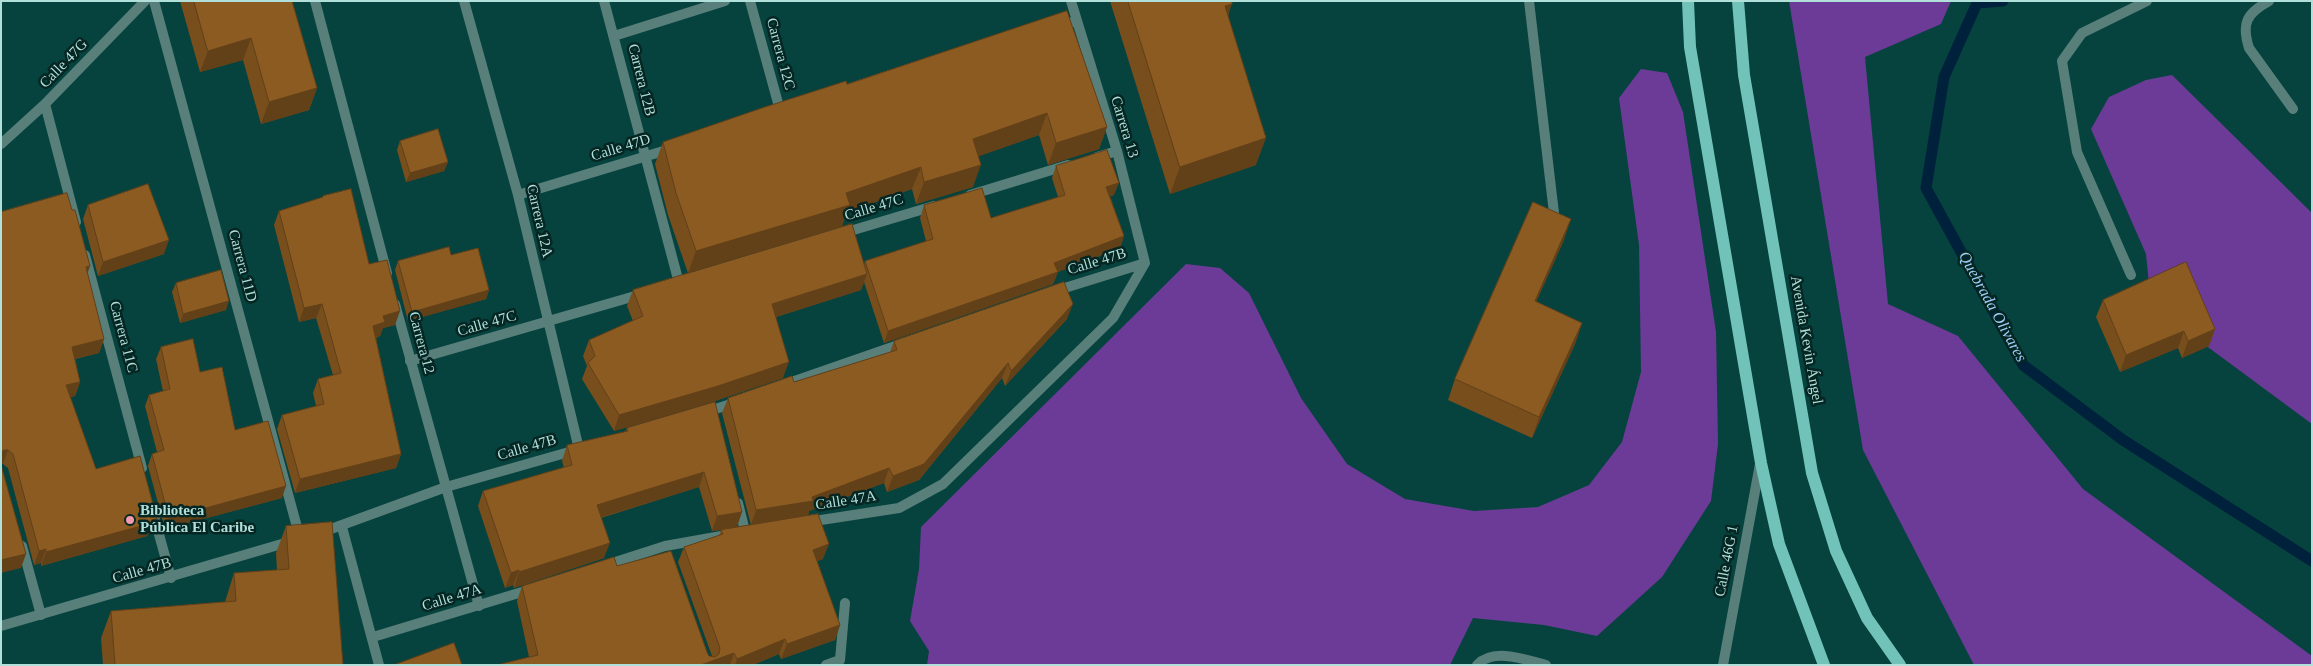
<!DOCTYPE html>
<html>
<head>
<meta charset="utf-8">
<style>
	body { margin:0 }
	#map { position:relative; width:2313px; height:666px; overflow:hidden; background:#06433e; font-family:Georgia,serif }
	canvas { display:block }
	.frame { position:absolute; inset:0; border:2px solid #b1dfd9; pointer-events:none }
</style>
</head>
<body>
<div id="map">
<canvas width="2313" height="666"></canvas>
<div class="frame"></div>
</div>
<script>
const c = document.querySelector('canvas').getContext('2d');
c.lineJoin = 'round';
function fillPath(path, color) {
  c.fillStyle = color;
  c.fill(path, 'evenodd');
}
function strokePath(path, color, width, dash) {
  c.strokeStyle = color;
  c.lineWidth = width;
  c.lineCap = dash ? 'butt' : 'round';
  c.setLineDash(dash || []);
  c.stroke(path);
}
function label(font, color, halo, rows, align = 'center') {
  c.font = font + ' Georgia,serif';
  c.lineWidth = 5;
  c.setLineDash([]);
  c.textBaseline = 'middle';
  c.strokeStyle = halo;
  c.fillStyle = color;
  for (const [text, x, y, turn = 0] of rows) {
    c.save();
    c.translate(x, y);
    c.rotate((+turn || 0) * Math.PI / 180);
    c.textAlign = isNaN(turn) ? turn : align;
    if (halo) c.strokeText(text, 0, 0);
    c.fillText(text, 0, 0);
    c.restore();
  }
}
fillPath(new Path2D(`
	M1789,1H1951L1941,24L1865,57L1888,304L1958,336L2083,489L2312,656V665H1974L1863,450Z
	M1641,69L1667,73L1683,112L1716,332L1718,444L1711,501L1662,577L1597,636L1544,625L1473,618L1450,665H927L929,651L910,621L919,569L921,527L1186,264L1220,268L1249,293L1301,398L1347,464L1405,499L1474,511L1538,507L1589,485L1622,442L1641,372L1639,245L1619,98Z
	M2172,75L2312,213V424L2151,305L2146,254L2091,129L2109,97L2146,80Z`), '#6c3b97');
strokePath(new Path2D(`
	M1978,1L1944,77L1926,188L2023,365L2123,440L2312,561
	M1978,3L2003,1`), '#00213b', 11);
strokePath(new Path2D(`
	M2269,1C2247,13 2241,23 2249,48L2293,109`), '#597f7a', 10);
strokePath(new Path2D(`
	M154,1L300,538
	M464,1L518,195L579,449
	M604,1L679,283
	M750,1L781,114
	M1071,1L1117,151L1145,263
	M1529,1L1554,213
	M1058,27L1076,21
	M614,36L725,1
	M45,104L76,222
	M1,144L45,104L145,1
	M1097,157L1117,151
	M518,195L670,149
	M970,195L1068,165
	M840,234L934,206
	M85,255L142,468
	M2131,275L2077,152L2062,61L2082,33L2147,1
	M1055,291L1145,263
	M410,361L642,294
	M783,385L904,343
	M703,413L737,402
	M738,503L745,531
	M152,509L171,578
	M808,522L899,508L943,484L1113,318L1145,263
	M342,527L379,665
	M22,546L41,615
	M603,566L665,546L727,535
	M479,606L446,487L576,450
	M373,637L532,589
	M826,665L840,660L845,603
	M1477,665C1493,647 1527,660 1546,665
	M1723,665L1760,464`), '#597f7a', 10);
strokePath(new Path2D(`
	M315,1L387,273
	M320,533L446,487L395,304
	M1,626L292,541`), '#597f7a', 10);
strokePath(new Path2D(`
	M1688,1L1690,47L1761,463L1779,544L1824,665
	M1738,1L1744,75L1812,473L1836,551L1867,618L1900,665`), '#71c3b9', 12);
fillPath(new Path2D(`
	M180,1H292L317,88L309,110L261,124L243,60L200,72Z
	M1110,1H1232L1228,16L1256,165L1170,194Z
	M1067,11L1107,127L1099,149L1048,165L1039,135L979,156L973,187L916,204L912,189L847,212L688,273L668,215L655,164L663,142L847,84Z
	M400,141L448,162L444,171L406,182L397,150Z
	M1056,166L1114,195L1110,196L1124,236L1120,248L1058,272L1053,284L884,343L864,282L861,290L776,317L783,378L712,402L614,431L582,379L587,366L583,356L589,340L633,321L627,306L633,290L864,265L865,261L926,241L920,218L924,205L991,218L1058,197L1052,178Z
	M323,196L369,264L395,325L383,328L380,336L376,338L401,454L396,468L295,493L277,429L282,415L316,406L313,393L318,379L333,375L316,318L299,322L274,225L279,211L322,198Z
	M88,205L164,254L98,276L83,219Z
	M72,210L90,266L87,273L104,339L99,353L75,359L80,382L75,396L70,397L96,469L157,519L152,533L148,534L147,536L41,566V563L34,565L8,468L3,464H1V212Z
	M1564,240L1536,302L1582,323L1575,344L1532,438L1448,400L1455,379Z
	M451,255L489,290L486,299L408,321L395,270L398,261Z
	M176,283L226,310L180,323L172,292Z
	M2103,300L2215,329L2209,346L2182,358L2178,348L2120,372L2096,317Z
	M1067,319L1005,386L1002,378L919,480L887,492L884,483L809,511L808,516L823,559L817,561L840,625L835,640L781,659L779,654L753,665H497L529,657L517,601L522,586L617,566L709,656H712L678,562L684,547L719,536L721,530L712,531L699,487L601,518L604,558L514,588L513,585L505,588L478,506L483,491L564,468L562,461L567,445L625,432L627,428L715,402L737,527L751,525L722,413L728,398L794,382L890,352L894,341Z
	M161,347L200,372L235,430L282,498L165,529L148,466L152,454L157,452L145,406L149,395L163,391L156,359Z
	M286,526L343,665H103L101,638L111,611L225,602L234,573L277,570L276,553Z`), '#784e1d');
fillPath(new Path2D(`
	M1232,4L1222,31L1225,6Z
	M251,38L243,60L200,72L208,51Z
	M317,88L309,110L261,124L269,102Z
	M1047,113L1039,135L965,161L973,139Z
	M1107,127L1099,149L1048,165L1056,143Z
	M1266,138L1256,165L1170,194L1180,167Z
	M448,162L444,171L406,182L410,173Z
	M981,165L973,187L916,204L924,182Z
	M921,167L912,189L847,212L842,227L688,273L696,251L846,193Z
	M1119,183L1114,195L1102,199L1106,187Z
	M1571,219L1564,240L1527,322L1535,301Z
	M1124,236L1120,248L1050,275L1054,263Z
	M169,240L164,254L98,276L103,262Z
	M90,266L85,280L86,267Z
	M1058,272L1053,284L884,343L888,331Z
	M867,274L861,290L766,320L772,304Z
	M489,290L486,299L408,321L412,312Z
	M229,301L226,310L180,323L183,314Z
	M322,304L316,318L299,322L304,308Z
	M1073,304L1067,319L1005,386L1011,371Z
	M400,311L395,325L383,328L380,336L368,340L373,326L383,316Z
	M1582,323L1575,344L1532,438L1539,417Z
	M2215,329L2209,346L2182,358L2188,341Z
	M2184,331L2178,348L2120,372L2126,355Z
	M104,339L99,353L67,360L72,347Z
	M789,362L783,378L712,402L614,431L619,415Z
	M1008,363L1002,378L919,480L887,492L893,476Z
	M80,382L75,396L61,399L66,385Z
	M4,450H8L3,464H1V452Z
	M401,454L396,468L295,493L300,479Z
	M889,468L884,483L809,511L808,516L751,525L756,510L812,497Z
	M704,472L699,487L592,520L597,505Z
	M286,486L282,498L165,529L169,518Z
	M742,512L737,527L712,531L717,516Z
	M157,519L152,533L148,534L147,536L41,566L46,552Z
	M610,543L604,558L514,588L519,572Z
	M829,544L823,559L808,565L813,550Z
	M46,549L41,563L34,565L39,551Z
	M26,554L21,568L1,573V560Z
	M519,570L513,585L505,588L511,573Z
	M840,625L835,640L781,659L787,644Z
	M785,639L779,654L753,665H735L737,659Z
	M734,653L730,665H701Z`), '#624018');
const building = new Path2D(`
	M194,1H292L317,88L269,102L251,38L208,51Z
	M1128,1H1232V4L1225,6L1266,138L1180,167Z
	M1067,11L1107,127L1056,143L1047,113L973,139L981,165L924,182L921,167L846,193L850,205L696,251L676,193L663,142L762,108L846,81L847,84Z
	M438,129L448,162L410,173L400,141Z
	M1107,150L1119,183L1106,187L1124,236L1054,263L1058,272L888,331L865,261L933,239L924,205L982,188L991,218L1065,195L1056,166Z
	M148,184L169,240L103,262L88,205Z
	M351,189L369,264L387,260L400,311L383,316L385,322L373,326L401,454L300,479L282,415L324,404L318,379L341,373L322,304L304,308L279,211L323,197V196Z
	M67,193L72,210H75L90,266L86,267L104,339L72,347L80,382L66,385L96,469L140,456L157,519L151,520L152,523L46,552V549L39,551L13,454L8,450H4L1,452V215H2L1,212Z
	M1533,202L1571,219L1535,301L1582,323L1539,417L1455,379Z
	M852,224L867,274L772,304L789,362L718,386L619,415L588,363L595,356L589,340L643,316L633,290Z
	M449,247L451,255L478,248L489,290L412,312L398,261Z
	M2186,262L2215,329L2188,341L2184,331L2126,355L2103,300Z
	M221,270L229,301L183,314L176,283Z
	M1064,282L1073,304L1011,371L1008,363L924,464L893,476L889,468L812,497L813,501L756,510L728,398L792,376L794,382L897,350L894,341Z
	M193,339L200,372L222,367L235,430L268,421L286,486L169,518L152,454L164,450L149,395L170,389L161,347Z
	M715,402L742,512L717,516L704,472L597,505L610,543L519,572V570L511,573L483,491L572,465L567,445L628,431L627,428Z
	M1,465L26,554L1,560Z
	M818,514L829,544L813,550L840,625L787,644L785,639L737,659L734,653L701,665H497L538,655L522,586L614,557L617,566L671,551L707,652L709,656L715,657L719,654L720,648L684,547L723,534L721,530Z
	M332,522L343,665H115L111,611L236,601L234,573L289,569L286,526Z
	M454,643L462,665H394Z`);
fillPath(building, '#8c5b22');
strokePath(building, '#624018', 1);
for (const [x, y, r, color] of [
	[130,520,5,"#f29aad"]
]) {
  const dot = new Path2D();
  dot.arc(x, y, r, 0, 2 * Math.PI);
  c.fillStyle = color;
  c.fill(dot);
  strokePath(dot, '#052623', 2);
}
label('15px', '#b1dfd9', '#052623', [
	["Carrera 12C",780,54,75],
	["Calle 47G",64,64,-46],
	["Carrera 12B",641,80,76],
	["Carrera 13",1124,127,73],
	["Calle 47D",621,148,-17],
	["Calle 47C",874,208,-17],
	["Carrera 12A",539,221,77],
	["Calle 47B",1097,262,-17],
	["Carrera 11D",242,266,75],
	["Calle 47C",487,324,-16],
	["Carrera 11C",123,337,75],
	["Avenida Kevin Ángel",1806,340,80],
	["Carrera 12",421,343,75],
	["Calle 47B",527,448,-16],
	["Calle 47A",846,501,-9],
	["Calle 46G 1",1727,561,-79],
	["Calle 47B",142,571,-16],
	["Calle 47A",452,598,-17]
]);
label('bold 15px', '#b1dfd9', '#052623', [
	["Biblioteca",140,511],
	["Pública El Caribe",140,528]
], 'left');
label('italic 16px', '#9fcef7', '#052623', [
	["Quebrada Olivares",1992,307,61]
]);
</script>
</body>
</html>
